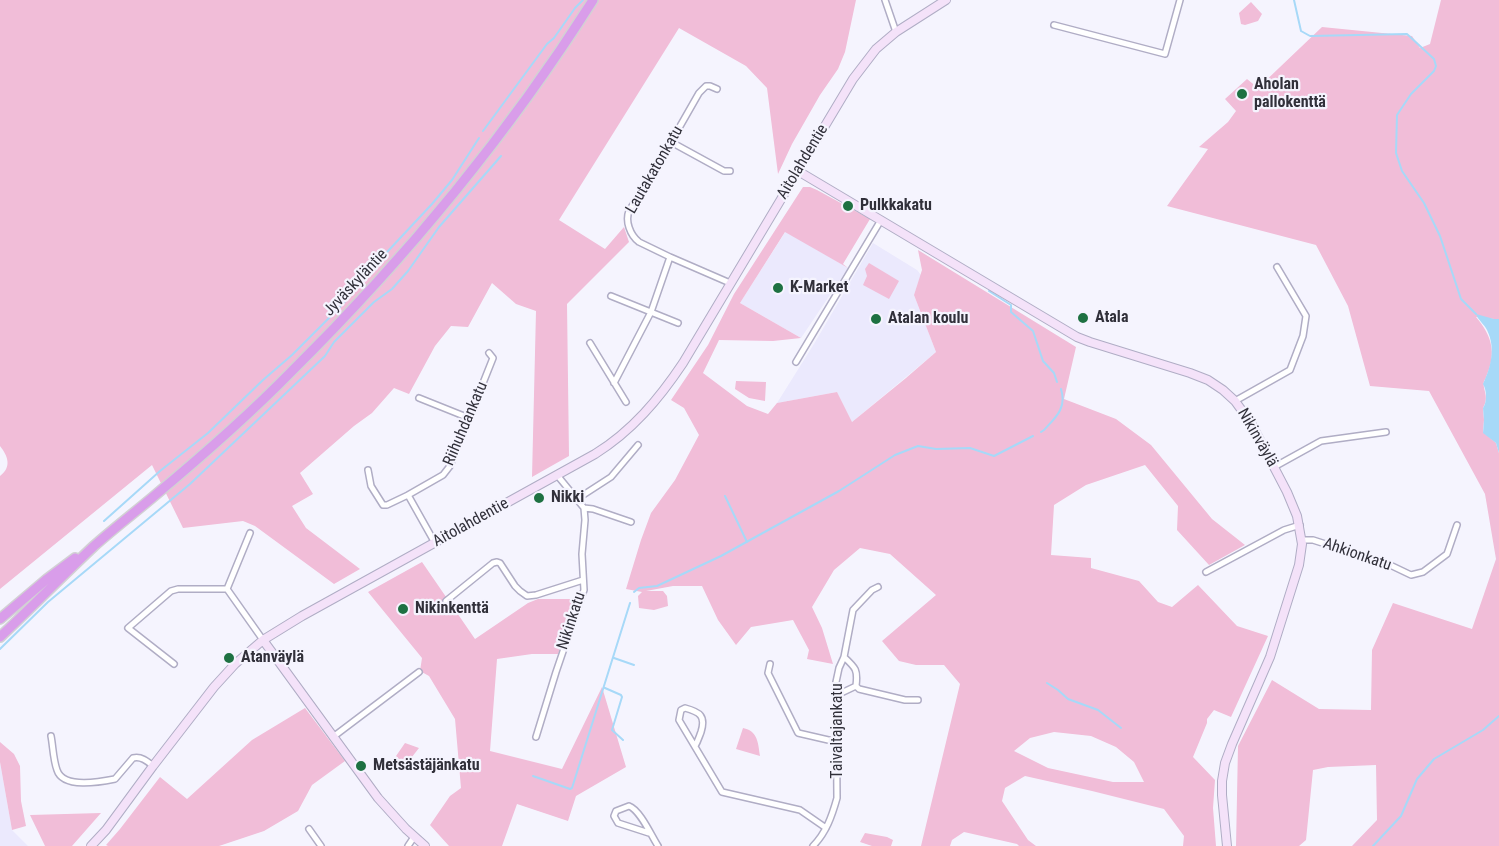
<!DOCTYPE html>
<html>
<head>
<meta charset="utf-8">
<style>
	body { margin:0 }
	canvas { display:block; background:#f5f4fe }
</style>
</head>
<body>
<canvas width="1499" height="846"></canvas>
<script>
const c = document.querySelector('canvas').getContext('2d');
c.lineJoin = 'round';
function fillPath(path, color) {
  c.fillStyle = color;
  c.fill(path, 'evenodd');
}
function strokePath(path, color, width, dash) {
  c.strokeStyle = color;
  c.lineWidth = width;
  c.lineCap = dash ? 'butt' : 'round';
  c.setLineDash(dash || []);
  c.stroke(path);
}
function label(font, color, halo, rows, align = 'center') {
  c.font = font + ' "Roboto Condensed",sans-serif';
  c.lineWidth = 4.5;
  c.setLineDash([]);
  c.textBaseline = 'middle';
  c.strokeStyle = halo;
  c.fillStyle = color;
  for (const [text, x, y, turn = 0] of rows) {
    c.save();
    c.translate(x, y);
    c.rotate((+turn || 0) * Math.PI / 180);
    c.textAlign = isNaN(turn) ? turn : align;
    if (halo) c.strokeText(text, 0, 0);
    c.fillText(text, 0, 0);
    c.restore();
  }
}
fillPath(new Path2D(`
	M786,231L848,268L801,338L740,303Z
	M873,243L917,270L921,275L914,295L936,352L852,422L837,392L777,403L814,344Z
	M0,762L12,830L28,846H0Z`), '#ebe9fd');
fillPath(new Path2D(`
	M0,0H856L845,52L838,69L820,95L792,144L778,174L767,88L746,66L679,28L559,220L605,249L624,227L629,242L567,304L569,456L532,477L536,311L516,304L492,283L468,327L451,326L435,346L409,394L394,388L372,413L354,426L300,473L313,494L292,506L306,528L360,569L334,584L255,526L243,521L183,528L152,465L0,589V476C12,467 8,456 0,446Z
	M1441,0H1499V319H1494L1476,317C1492,336 1497,353 1486,377C1486,379 1484,380 1484,381C1482,390 1490,396 1483,408L1484,420L1483,432L1496,443L1499,453V846H1352L1377,820L1376,765L1328,767L1313,770L1306,840L1299,846H1236L1238,746L1272,680L1319,709L1371,710L1372,650L1393,603L1472,629L1496,559L1485,494L1429,391L1370,386L1348,306L1316,245L1167,206L1208,149L1199,147L1228,122L1236,111L1225,99L1247,79L1258,88L1322,27L1412,36L1420,48L1430,44Z
	M1251,2L1262,14L1258,21L1245,25L1241,24L1239,13Z
	M803,187H810L817,190L870,219L843,264L848,268L785,232L740,303L801,338L773,341L719,340L703,373L747,406L768,414L777,403L837,392L852,422L906,378L936,352L914,295L922,270L918,250L1076,347L1064,399L1116,419L1151,445L1212,519L1245,545L1209,565L1177,530L1178,506L1145,465L1086,485L1054,505L1051,555L1091,558V568L1139,581L1158,602L1172,607L1198,585L1237,626L1268,636L1231,717L1214,710L1207,719V723L1193,757L1215,780L1213,808L1216,846H1183L1184,836L1164,809L1092,791L1025,776L1005,788L1002,801L1028,840L1036,846H1019L1017,844L964,832L952,840L950,846H921L960,684L944,665H916L899,661L882,641L936,595L890,554L860,548L834,570L812,607L822,628L833,664L807,659L809,650L793,620L751,627L736,645L718,620L702,586H673L646,591H663L667,596L668,606L654,610L639,608L638,596L642,592L626,589L641,540L651,513L675,480L699,435L684,408L671,400L708,345L734,294ZM1054,732L1091,736L1116,747L1134,762L1144,782H1113L1048,768L1014,751L1030,738Z
	M869,263L899,281L889,299L863,285L867,276L865,269Z
	M736,381L766,382L765,401L749,398L735,389Z
	M422,562L475,639L528,603L538,599H577L558,654H532L497,659L490,751L562,769L602,687L626,767L576,796L568,821L517,804L502,846H449L430,825L450,796L461,788L455,719L429,676L420,671L422,658L368,592Z
	M305,708L345,761L312,785L298,811L264,831L219,846H108L106,845L120,829L160,777L187,799L252,740Z
	M743,728C758,731 758,743 760,756L736,749Z
	M0,742L14,754L20,766L21,801L26,826L12,830L0,762Z
	M405,743L419,748L408,762H402L396,756Z
	M101,813L72,846H45L30,815Z
	M865,833L887,837L893,840L891,846H872L860,842Z`), '#f1bdd8');
fillPath(new Path2D(`
	M1476,314L1494,319H1499V453L1496,443L1483,433L1484,420L1483,408C1487,402 1487,391 1483,384C1491,367 1496,348 1487,330C1484,324 1478,320 1476,314Z`), '#a7d9f8');
strokePath(new Path2D(`
	M1294,0L1301,31L1310,36L1407,34L1434,59L1436,66L1434,71L1411,94L1397,115L1396,153L1402,171L1424,203L1440,236L1461,299L1476,314
	M483,131L547,44L554,38L575,8L583,0
	M989,291L1011,305V312L1033,331L1043,361L1054,373L1057,382
	M1041,432L1044,430C1056,417 1067,408 1061,389
	M725,496L747,542
	M104,521L160,471L208,433L263,380L292,355L334,313L348,298L388,251L432,204L452,180L479,138
	M634,592L639,588L657,586L721,556L839,491L895,455L918,446L936,449L970,448L994,456L1033,436
	M0,649L48,602L190,484L325,356L334,342L374,302L392,289L408,271L439,227L501,156
	M614,658L634,665
	M1047,683L1058,690L1068,699L1098,710L1121,728
	M605,688L621,695L622,697L612,730L623,740
	M533,776L570,789L572,788L630,603
	M1373,846L1401,816L1417,779L1434,759L1483,730L1499,716`), '#a7d9f8', 2);
const street = new Path2D(`
	M885,0L896,32
	M1054,25L1165,54L1180,0
	M717,89L710,86H706L699,93L671,142L629,211C625,221 630,235 639,242L670,257L730,283
	M671,142L724,171H730
	M611,296L678,323
	M590,343L626,402
	M796,362L881,220
	M614,383L651,312L670,257
	M419,398L469,418
	M1235,401L1290,370L1303,336L1306,316L1277,267
	M1274,467L1321,441L1386,432
	M368,470L371,486L383,505H387L408,495
	M577,499L611,477L638,445
	M584,508L593,509L631,522
	M1302,540H1313L1388,564L1411,575L1423,572L1447,554L1457,525
	M435,543L408,495L443,475L450,466L493,358L489,353
	M1206,572L1284,530L1300,525
	M227,589L250,533
	M446,601L493,563L497,562L500,563L515,586L520,591L527,596L536,595L583,580
	M844,657C856,668 858,670 856,686L859,689L905,700H918
	M174,664L128,628L171,591L178,589H227L263,640
	M770,664L768,673L798,733L837,742
	M837,695L856,686
	M51,736C53,746 53,759 57,770C63,789 100,782 115,779L133,758C141,756 147,761 153,766
	M333,737L419,672
	M536,737L556,672L584,590L582,554L585,520L584,508L557,475
	M695,746C698,741 699,737 701,732C706,716 700,712 685,708L681,710L679,720L722,792L800,810L826,828
	M309,829L321,846
	M649,833L618,823L614,816L616,811L629,806C640,810 651,835 658,846
	M408,846L414,837
	M813,846C826,833 832,816 837,798L836,682L839,668L844,657L853,610L872,590L878,587`);
const secondary = new Path2D(`
	M798,171L1077,337L1090,342L1190,373L1208,380L1223,390L1235,401L1251,423L1287,492L1297,516L1302,544L1299,565L1270,657L1232,744L1225,763L1222,781V795L1227,846
	M263,640L378,798L406,829L425,846
	M91,846L106,830L153,766L214,687L235,664L263,640L302,616L595,454C632,431 659,399 683,363L853,79L876,49L896,32L946,0`);
const highway = new Path2D(`
	M0,619L47,579L75,558
	M0,637C32,607 62,576 94,546C113,529 134,513 153,497C201,457 248,416 291,372C405,259 507,136 593,0`);
strokePath(street, '#b0adc5', 8);
strokePath(secondary, '#b0adc5', 10);
strokePath(highway, '#d2d1d4', 12);
strokePath(street, '#fff', 5);
strokePath(secondary, '#f4e2f9', 8);
strokePath(highway, '#d99dea', 9);
for (const [x, y, r, color] of [
	[1242,94,6,"#1e7142"],
	[848,206,6,"#1e7142"],
	[778,288,6,"#1e7142"],
	[1083,318,6,"#1e7142"],
	[876,319,6,"#1e7142"],
	[539,498,6,"#1e7142"],
	[403,609,6,"#1e7142"],
	[229,658,6,"#1e7142"],
	[361,766,6,"#1e7142"]
]) {
  const dot = new Path2D();
  dot.arc(x, y, r, 0, 2 * Math.PI);
  c.fillStyle = color;
  c.fill(dot);
  strokePath(dot, '#f5f4fe', 2);
}
label('bold 16px', '#31303a', '#f5f4fe', [
	["Aholan",1254,85],
	["pallokenttä",1254,103],
	["Pulkkakatu",860,206],
	["K-Market",790,288],
	["Atala",1095,318],
	["Atalan koulu",888,319],
	["Nikki",551,498],
	["Nikinkenttä",415,609],
	["Atanväylä",241,658],
	["Metsästäjänkatu",373,766]
], 'left');
label('16px', '#31303a', '#f5f4fe', [
	["Aitolahdentie",803,162,-59],
	["Lautakatonkatu",655,170,-60],
	["Jyväskyläntie",356,283,-47],
	["Riihuhdankatu",466,424,-67],
	["Nikinväylä",1257,438,60],
	["Aitolahdentie",471,523,-29],
	["Ahkionkatu",1357,555,19],
	["Nikinkatu",572,621,-72],
	["Taivaltajankatu",838,731,-90]
]);
</script>
</body>
</html>
